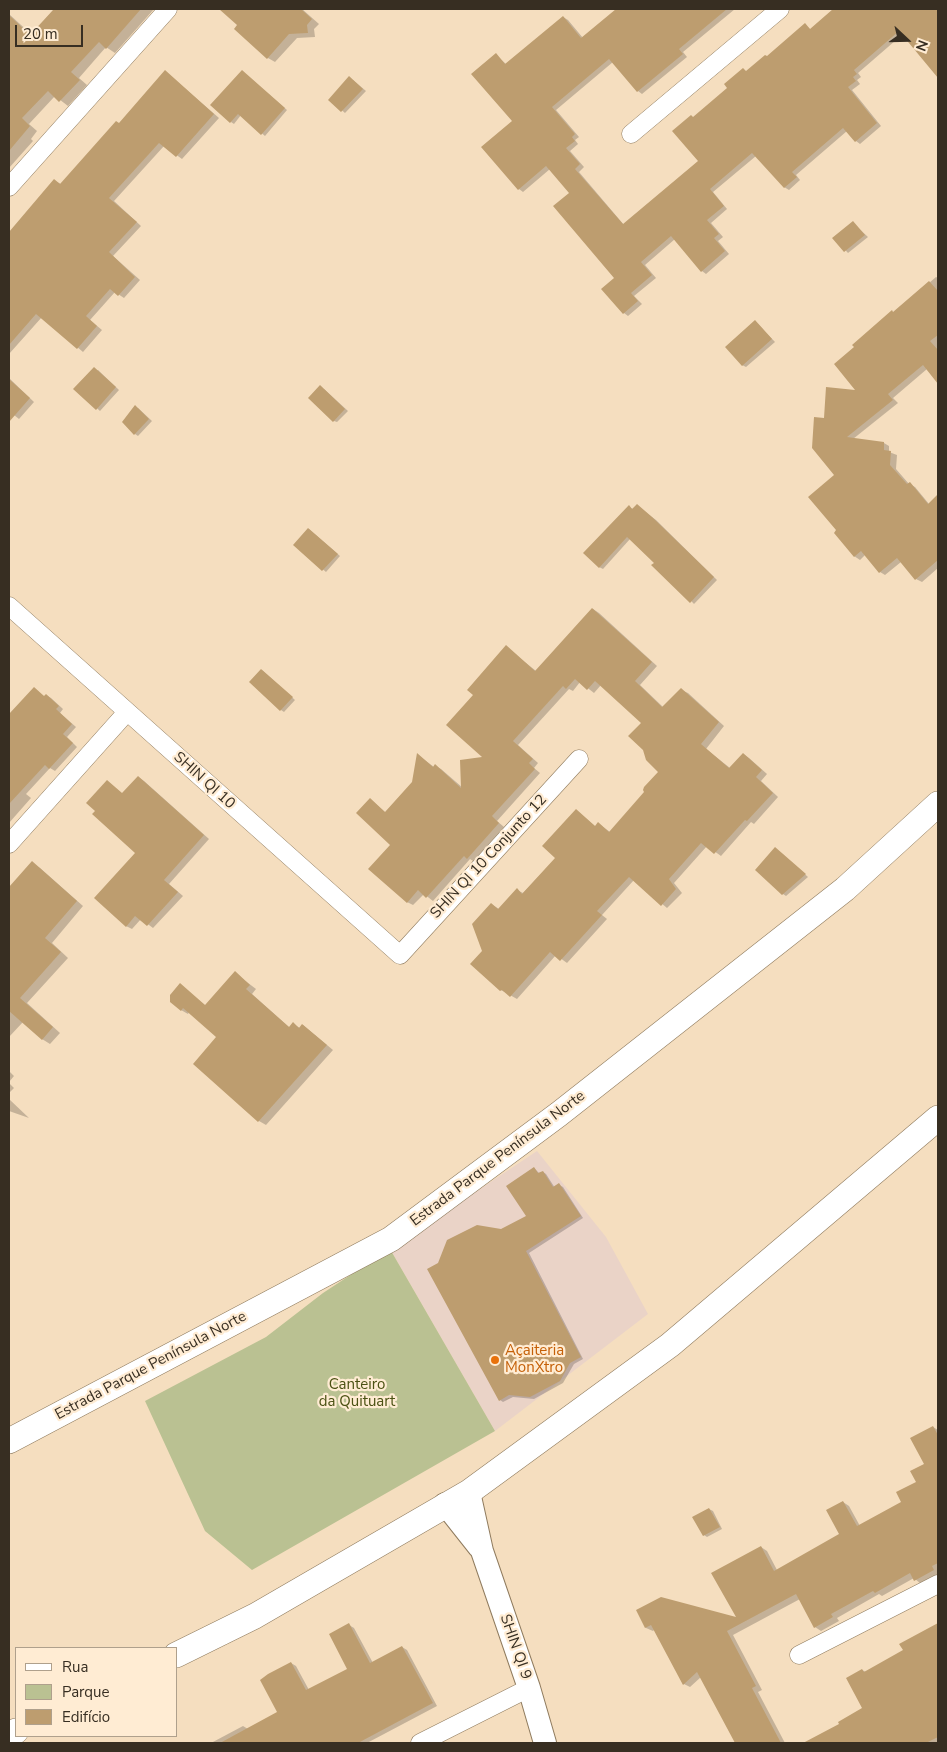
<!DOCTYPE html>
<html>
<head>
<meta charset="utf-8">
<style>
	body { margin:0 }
	#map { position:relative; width:947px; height:1752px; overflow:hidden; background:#f5debf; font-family:"Nunito Sans",sans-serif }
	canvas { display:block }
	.frame { position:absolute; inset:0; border:10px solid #372e22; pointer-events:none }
	.legend { position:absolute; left:15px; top:1647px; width:162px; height:90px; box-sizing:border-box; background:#ffecd3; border:1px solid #afa08c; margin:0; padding:6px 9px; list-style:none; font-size:15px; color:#372e22 }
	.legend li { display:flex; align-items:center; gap:10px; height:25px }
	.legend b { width:25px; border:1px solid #afa08c }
	.north { position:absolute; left:882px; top:15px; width:50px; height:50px; -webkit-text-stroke:4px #ffecd3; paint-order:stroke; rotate:111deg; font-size:14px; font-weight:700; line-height:20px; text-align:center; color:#372e22 }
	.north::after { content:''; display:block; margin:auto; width:18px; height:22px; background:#372e22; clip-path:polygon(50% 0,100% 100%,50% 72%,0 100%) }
	.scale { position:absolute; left:15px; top:25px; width:68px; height:22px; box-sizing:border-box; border:2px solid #372e22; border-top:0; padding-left:6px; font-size:15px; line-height:18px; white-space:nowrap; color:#372e22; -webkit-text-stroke:4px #ffecd3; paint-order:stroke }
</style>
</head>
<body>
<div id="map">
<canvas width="947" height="1752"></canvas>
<div class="frame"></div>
<ul class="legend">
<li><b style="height:6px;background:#fff"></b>Rua</li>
<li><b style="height:14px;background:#bac192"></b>Parque</li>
<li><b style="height:14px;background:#bd9d6f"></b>Edifício</li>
</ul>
<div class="north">N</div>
<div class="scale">20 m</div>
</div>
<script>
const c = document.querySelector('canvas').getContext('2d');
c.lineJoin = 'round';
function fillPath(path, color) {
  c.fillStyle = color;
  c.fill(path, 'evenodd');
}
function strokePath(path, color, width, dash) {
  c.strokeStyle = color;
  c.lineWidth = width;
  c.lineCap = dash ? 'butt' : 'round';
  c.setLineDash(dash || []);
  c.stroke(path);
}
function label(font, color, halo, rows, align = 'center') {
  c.font = font + ' "Nunito Sans",sans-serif';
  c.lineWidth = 4.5;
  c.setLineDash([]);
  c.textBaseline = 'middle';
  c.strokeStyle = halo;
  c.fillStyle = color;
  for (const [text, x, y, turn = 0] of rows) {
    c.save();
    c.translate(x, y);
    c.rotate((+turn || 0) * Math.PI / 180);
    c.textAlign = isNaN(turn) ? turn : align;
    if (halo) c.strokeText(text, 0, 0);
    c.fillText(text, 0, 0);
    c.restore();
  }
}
fillPath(new Path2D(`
	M537,1151L606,1237L648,1314L495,1431L390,1249Z`), '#ead3c7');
fillPath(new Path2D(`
	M390,1249L495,1431L252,1570L205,1531L145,1401L266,1337L323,1293Z`), '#bac192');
fillPath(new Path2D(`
	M54,9H154L115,53L106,47L79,78L87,85L68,106L55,96L29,124L37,131L31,139L33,141L9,168V14L32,35Z
	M235,9H302L319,24L314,29L315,37L297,38L275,62L268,58L236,29L239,25L229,16Z
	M618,9H735L683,52L687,57L642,94L638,91L613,62L556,110L579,137L575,140L578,144L570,151L584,167L579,172L624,225L700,161L694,118L805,25L811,30L835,9H938V72L903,34L858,73L861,77L857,80L860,84L852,90L881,126L860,144L856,141L847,131L796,175L800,180L789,190L784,187L756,156L713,192L727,209L711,223L723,237L718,241L729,254L706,274L702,271L675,239L645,265L656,278L634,296L642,304L628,316L624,313L603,289L616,278L571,193L550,169L523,192L519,189L514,121L496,55L506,64L563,17L568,20L583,38Z
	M242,71L287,110L265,136L241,115L234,124L231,122Z
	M166,72L219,118L182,159L164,146L114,201L141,226L113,256L140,280L124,298L115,292L90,320L102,330L83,352L42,317L9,354V234L55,181L61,184L120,124Z
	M353,80L366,91L345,113L330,100Z
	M853,223L868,237L848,253L834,238Z
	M936,277L938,278V382L927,369L893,398L898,403L853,439L884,443L889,446V452L897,455L896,469L909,484L915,487L929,504L934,500L938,502V568L922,582L916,579L901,562L885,575L880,572L865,555L860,560L854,556L825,419L858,391L894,313Z
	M758,324L775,342L746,367L742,365Z
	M98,370L119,390L100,411L75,388Z
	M9,378L34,402L19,419L9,411Z
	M324,389L348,411L337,422L334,421Z
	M138,408L152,421L138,436L135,434Z
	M629,507L633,509L640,508L656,520L717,580L694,604L655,563L630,539L603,569L599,567Z
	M309,529L340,556L326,572L295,545Z
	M593,609L599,613L657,666L640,685L663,707L681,690L688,693L724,726L706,749L730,768L743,754L749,758L767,774L761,781L778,797L754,824L751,822L721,856L707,846L674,883L682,893L667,908L634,880L602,915L607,919L567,963L556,955L517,999L501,990L483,951L491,904L499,909L517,890L523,893L556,858L576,810L596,827L599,824L610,832L646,791L660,772L643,723L601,685L594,693L580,682L573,691L569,689L518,745L538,763L534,768L540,773L497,821L504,827L473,861L470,859L433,901L424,894L413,905L407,902L392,845L370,799L386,813L413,783L418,755L434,767L435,766L441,769L463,788L485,758L474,695L506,647L536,671Z
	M262,670L295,700L284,712L281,710Z
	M34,689L45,697L46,695L51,698L63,709L60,713L76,727L67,737L77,747L55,771L50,768L26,794L31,798L9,823V716Z
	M138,777L144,781L209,839L169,884L183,896L153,928L141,919L132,929L126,926L136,853L96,811L107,782L123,794Z
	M779,851L808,877L786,896L783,894Z
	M32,863L40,868L83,906L52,943L68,958L27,1003L60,1033L50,1044L42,1039L23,1022L9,1037V889Z
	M235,973L256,989L252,994L290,1028L293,1024L300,1028L303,1025L333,1050L266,1125L259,1121L195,1064L218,1037L189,1012L188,1014L181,1010L180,985L206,1006Z
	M9,1071L14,1076L9,1082Z
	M9,1083L14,1088L9,1093Z
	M9,1099L29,1118L9,1111Z
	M534,1168L540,1174L543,1172L546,1174L555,1188L559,1185L563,1187L583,1218L529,1253L583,1359L574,1364L563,1383L534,1399L513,1397L503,1402L500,1400L501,1231L528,1216Z
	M933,1427L938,1430V1575L921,1584L914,1578L882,1596L879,1594L837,1618L839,1621L821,1631L815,1627L800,1599L733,1635L762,1690L758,1692L785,1743H734L736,1742L701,1677L690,1687L684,1684L655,1629L653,1631L646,1628L638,1611L738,1619L761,1547L767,1551L777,1570L841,1535L843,1502L849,1506L860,1526L903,1502L917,1483L926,1465Z
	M709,1509L713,1511L722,1529L707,1537L704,1535Z
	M349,1625L354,1628L373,1663L402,1647L407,1650L437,1706L367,1743H211L243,1726L248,1729L279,1713L291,1663L296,1666L309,1690L349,1669Z
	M934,1627L938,1629V1743H806L841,1725L864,1709L862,1670L866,1672L904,1651Z`), '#0003');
fillPath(new Path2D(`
	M54,9H141L106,49L99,42L71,72L80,80L59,102L48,91L22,118L30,126L9,151V15L30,35Z
	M219,9H301L312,19L307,25L308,33L289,34L267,59L234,29L237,25Z
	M616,9H727L679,49L683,54L637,92L609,59L552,107L575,134L572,137L575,141L566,148L580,164L575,169L623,224L698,161L672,131L691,115L693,117L727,88L724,84L743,68L746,71L765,55L767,56L805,23L810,29L833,9H938V78L899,31L854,70L857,74L853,77L856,81L848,87L877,123L855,142L843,128L792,172L797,177L784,188L752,153L710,189L724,206L707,220L719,234L714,238L725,251L701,272L671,236L641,262L652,275L631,293L638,301L623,314L601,289L614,278L553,206L569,193L546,166L518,190L481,147L512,121L471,74L496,53L505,64L563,16L581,38Z
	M165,70L214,114L176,157L159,143L109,198L137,222L109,252L135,277L118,296L110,289L86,316L97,326L77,349L36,314L9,345V232L54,179L60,184L116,121L119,123Z
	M242,70L285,108L261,135L238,114L230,123L210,105Z
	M349,76L363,89L341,112L328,100Z
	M853,221L865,235L844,252L832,238Z
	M929,281L938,291V335L930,341L938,350V384L923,365L888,394L893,400L847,437L884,442V450L891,451L890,465L907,484L910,482L928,504L938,494V560L915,580L897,558L879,573L861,551L854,557L834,533L836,530L808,497L834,475L812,448L814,417L824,418L826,387L855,390L834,364L854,347L852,345L892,310L893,312Z
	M755,320L772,339L742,366L725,347Z
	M94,367L116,387L96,410L73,389Z
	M9,379L30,398L9,422Z
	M320,385L345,409L333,422L308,398Z
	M135,405L149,419L134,435L122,422Z
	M637,504L652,517L714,577L690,603L651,565L654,563L627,537L599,568L583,553L629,505L632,509Z
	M308,528L338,554L322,571L293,545Z
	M592,608L652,662L635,681L662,707L681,688L719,722L701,744L729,768L743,753L762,770L756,777L773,793L747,821L745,820L714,854L701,843L669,879L676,889L661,906L629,877L597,911L602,915L560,961L550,952L510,997L502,990L500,991L470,964L482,951L472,924L491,903L498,909L517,888L522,894L555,858L542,846L576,809L595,826L598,822L609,832L644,792L643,790L644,787L658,772L646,760L643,750L628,736L641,723L595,681L587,690L575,679L566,689L563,686L513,741L533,759L529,763L535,769L492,816L499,823L467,859L464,856L426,898L418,890L407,903L368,869L390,845L356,813L370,798L385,812L412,782L417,753L433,767L435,764L461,788L460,760L482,757L446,725L473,695L467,690L506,645L535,671Z
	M261,669L293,697L280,711L249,682Z
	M34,687L44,696L46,694L59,706L56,709L72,724L63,734L73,743L49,769L45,765L9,804V714Z
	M138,776L204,835L164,880L178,892L147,926L135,916L126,927L94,898L135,853L92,814L95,811L86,803L107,780L122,793Z
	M775,847L806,874L782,895L755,870Z
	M32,861L77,901L45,938L61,952L20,998L53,1027L42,1040L9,1011V887Z
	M235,971L250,985L246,989L289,1027L293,1022L299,1028L302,1024L327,1045L258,1122L193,1064L216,1037L183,1008L181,1011L170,1002V995L180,983L205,1005Z
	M534,1167L538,1173L543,1171L553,1187L559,1183L581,1216L526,1251L581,1357L570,1363L560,1381L530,1397L509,1395L499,1401L427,1269L438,1263L447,1240L477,1225L501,1229L526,1216L506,1186Z
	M933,1426L938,1435V1563L932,1566L934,1570L914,1581L910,1573L875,1593L873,1591L831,1614L833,1617L814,1628L796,1594L727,1631L756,1686L752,1688L781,1743H735L697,1672L683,1685L651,1625L645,1628L636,1610L661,1597L736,1617L711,1573L761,1546L774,1571L839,1534L826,1510L843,1501L857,1526L901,1502L896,1492L916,1482L910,1471L924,1464L910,1438Z
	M709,1508L720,1527L703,1536L692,1517Z
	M349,1623L370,1663L402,1646L433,1703L358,1743H220L277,1712L260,1680L268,1674L291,1662L306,1690L347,1669L329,1634Z
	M938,1623V1737L926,1743H803L839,1724L838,1722L862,1708L846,1678L862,1669L864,1672L903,1650L899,1644Z`), '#bd9d6f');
const minor = new Path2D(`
	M631,134L780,9
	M9,187L168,9
	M9,606L400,955L579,759
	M9,844L127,712
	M799,1655L938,1584
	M420,1743L529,1688`);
const tertiary = new Path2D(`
	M469,1492L482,1551L529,1688L545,1743
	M445,1504L479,1547`);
const secondary = new Path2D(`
	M9,1441L391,1239L559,1114L845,889L938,804
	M176,1655L255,1616L469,1492L670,1345L938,1118
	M9,1734L16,1731`);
strokePath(minor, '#8f7b5e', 19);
strokePath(tertiary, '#8f7b5e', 24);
strokePath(secondary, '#8f7b5e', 26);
strokePath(minor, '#fff', 18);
strokePath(tertiary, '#fff', 22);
strokePath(secondary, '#fff', 25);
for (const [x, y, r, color] of [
	[495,1360,5,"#e8710a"]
]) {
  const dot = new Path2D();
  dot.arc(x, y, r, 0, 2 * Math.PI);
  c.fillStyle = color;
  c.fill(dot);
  strokePath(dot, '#ffecd3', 2);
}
label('15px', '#372e22', '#ffecd3', [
	["SHIN QI 10",204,781,42],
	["SHIN QI 10 Conjunto 12",489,857,-47],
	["Estrada Parque Península Norte",498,1159,-37],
	["Estrada Parque Península Norte",151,1366,-28],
	["SHIN QI 9",515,1647,71]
]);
label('15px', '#c56008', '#ffecd3', [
	["Açaiteria",505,1351],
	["MonXtro",505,1368]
], 'left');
label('15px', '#4b5113', '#ffecd3', [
	["Canteiro",357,1385],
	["da Quituart",357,1402]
]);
</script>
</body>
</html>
